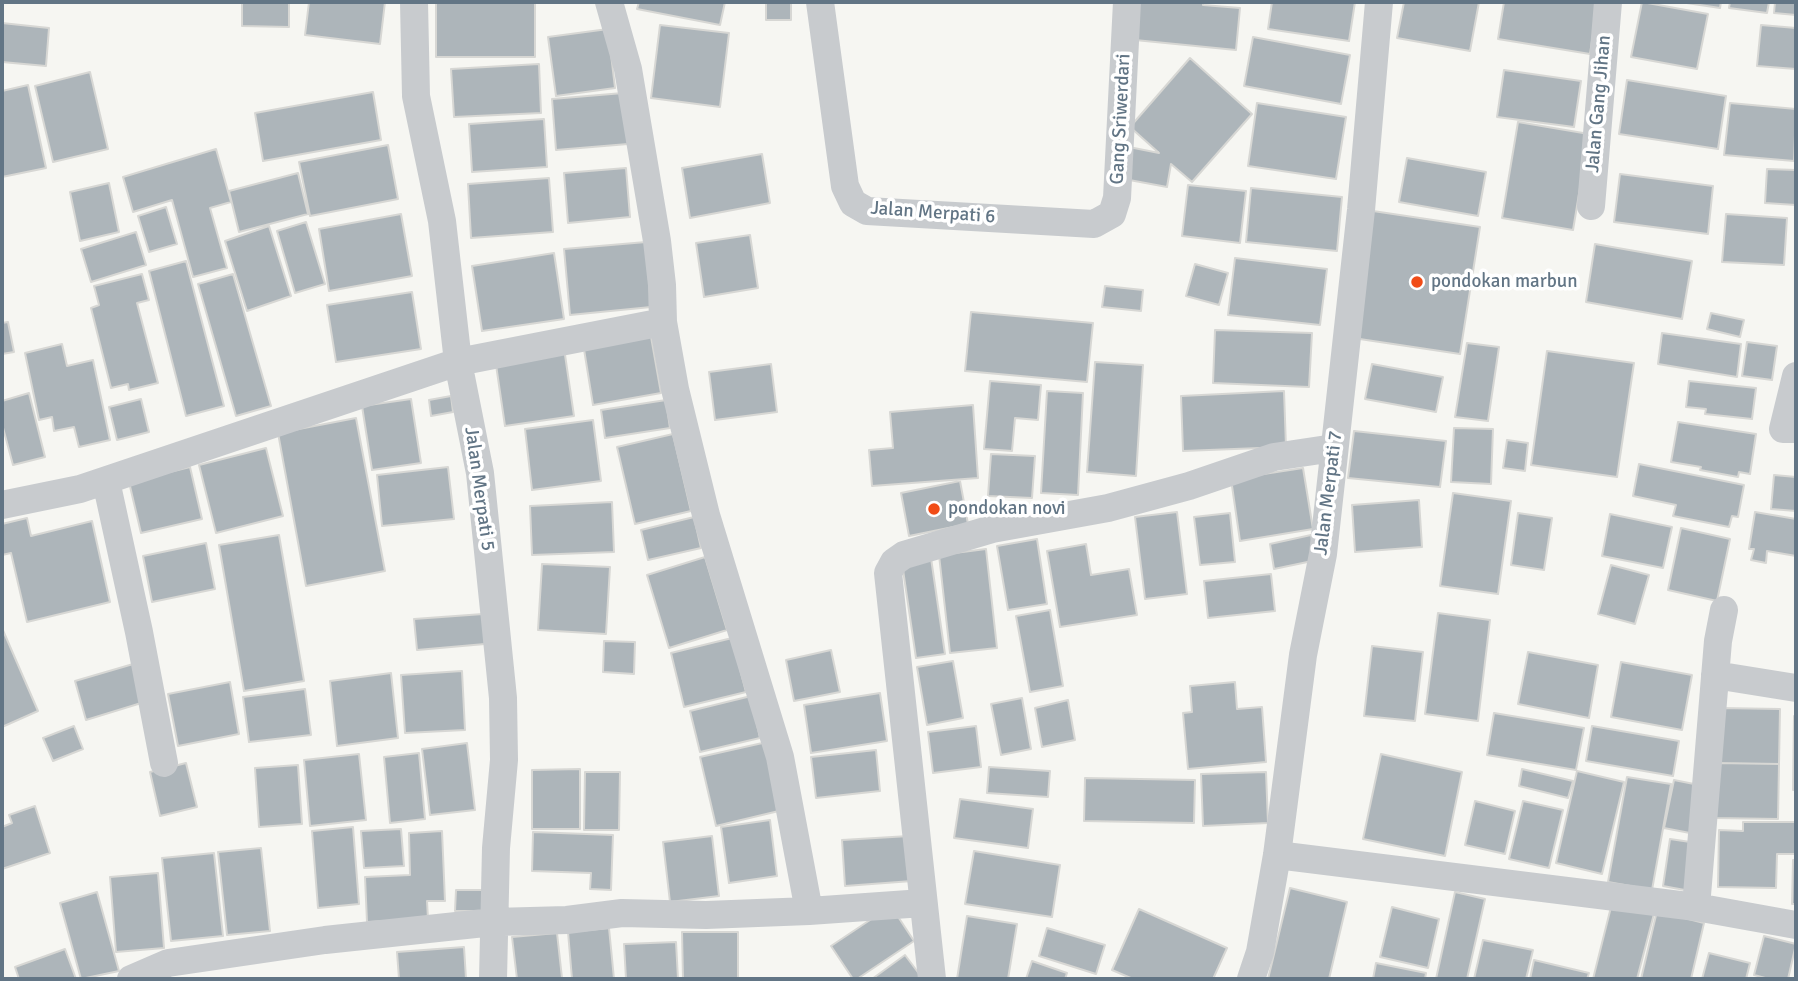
<!DOCTYPE html>
<html>
<head>
<meta charset="utf-8">
<style>
	body { margin:0 }
	#map { position:relative; width:1798px; height:981px; overflow:hidden; background:#f6f6f2; font-family:Signika,sans-serif }
	canvas { display:block }
	.frame { position:absolute; inset:0; border:4px solid #627585; pointer-events:none }
</style>
</head>
<body>
<div id="map">
<canvas width="1798" height="981"></canvas>
<div class="frame"></div>
</div>
<script>
const c = document.querySelector('canvas').getContext('2d');
c.lineJoin = 'round';
function fillPath(path, color) {
  c.fillStyle = color;
  c.fill(path, 'evenodd');
}
function strokePath(path, color, width, dash) {
  c.strokeStyle = color;
  c.lineWidth = width;
  c.lineCap = dash ? 'butt' : 'round';
  c.setLineDash(dash || []);
  c.stroke(path);
}
function label(font, color, halo, rows, align = 'center') {
  c.font = font + ' Signika,sans-serif';
  c.lineWidth = 7;
  c.setLineDash([]);
  c.textBaseline = 'middle';
  c.strokeStyle = halo;
  c.fillStyle = color;
  for (const [text, x, y, turn = 0] of rows) {
    c.save();
    c.translate(x, y);
    c.rotate((+turn || 0) * Math.PI / 180);
    c.textAlign = isNaN(turn) ? turn : align;
    if (halo) c.strokeText(text, 0, 0);
    c.fillText(text, 0, 0);
    c.restore();
  }
}
const building = new Path2D(`
	M242,2H289V27L242,26Z
	M309,2H385L380,44L305,35Z
	M436,2H535V57H436Z
	M639,2H725L720,25L637,9Z
	M766,2H791V20H766Z
	M1139,2H1203V5L1240,8L1236,50L1135,40Z
	M1272,2H1355L1349,41L1268,29Z
	M1404,2H1479L1470,51L1397,38Z
	M1504,2H1598L1590,54L1498,39Z
	M1642,2L1708,14L1697,69L1631,57Z
	M1680,2H1721L1720,8Z
	M1730,2H1769L1767,13L1729,8Z
	M1775,2H1796V15L1774,13Z
	M2,23L49,28L46,66L2,62Z
	M660,25L729,33L720,107L651,98Z
	M1761,25L1796,28V69L1757,66Z
	M608,29L615,88L556,96L548,37Z
	M1253,37L1350,55L1341,104L1244,86Z
	M1190,58L1252,114L1192,182L1171,164L1167,187L1124,179L1129,147L1159,153L1130,127Z
	M539,64L541,113L454,117L451,69Z
	M1504,70L1581,81L1574,127L1497,117Z
	M90,72L108,149L53,162L35,86Z
	M1627,80L1726,96L1718,149L1619,134Z
	M28,85L46,168L2,177V91Z
	M373,92L381,140L263,161L255,113Z
	M623,93L628,144L556,150L552,99Z
	M1257,103L1346,117L1336,179L1248,166Z
	M1730,103L1796,109L1794,161L1724,155Z
	M544,119L547,167L472,172L469,124Z
	M1518,122L1589,134L1573,230L1502,218Z
	M388,145L398,199L310,216L299,162Z
	M216,149L231,202L210,208L227,268L193,277L172,200L133,212L123,177Z
	M762,154L770,203L690,218L682,168Z
	M1407,158L1486,172L1478,216L1399,202Z
	M626,168L630,217L568,223L564,173Z
	M1767,169L1796,170V205L1765,203Z
	M298,173L308,214L239,232L229,191Z
	M1620,174L1713,186L1708,234L1614,222Z
	M549,178L553,232L471,238L468,184Z
	M109,183L119,232L80,241L70,192Z
	M1188,185L1246,191L1240,243L1182,236Z
	M1251,188L1342,197L1337,251L1246,242Z
	M166,207L177,244L149,252L138,216Z
	M1373,211L1480,227L1460,354L1353,338Z
	M401,214L412,276L329,291L319,229Z
	M1726,214L1787,218L1784,265L1722,262Z
	M306,222L325,284L295,293L277,231Z
	M269,226L291,296L247,311L225,241Z
	M136,232L146,265L91,282L81,249Z
	M750,235L758,288L704,297L696,243Z
	M646,242L651,307L570,315L564,249Z
	M1595,244L1692,261L1682,319L1586,302Z
	M554,253L564,319L482,331L472,266Z
	M1235,258L1327,269L1320,325L1228,315Z
	M186,261L224,406L186,416L149,271Z
	M1195,264L1228,273L1219,305L1186,296Z
	M142,274L149,300L137,303L158,383L129,390L128,384L111,388L91,308L99,305L94,286Z
	M233,274L271,406L236,416L198,284Z
	M1105,286L1143,290L1141,311L1102,307Z
	M412,292L421,349L336,362L327,305Z
	M971,312L1093,323L1087,382L965,371Z
	M1711,313L1744,320L1740,337L1707,329Z
	M8,322L14,352L2,354V323Z
	M1215,330L1312,333L1309,387L1213,383Z
	M650,331L661,393L593,405L583,343Z
	M1662,333L1741,344L1737,377L1658,364Z
	M1747,342L1777,346L1772,380L1742,376Z
	M1467,343L1499,347L1488,421L1455,417Z
	M62,344L67,366L93,360L110,440L79,447L74,427L54,431L52,417L39,420L25,353Z
	M564,348L574,416L505,426L495,358Z
	M1547,351L1634,363L1617,477L1531,465Z
	M1095,362L1143,365L1136,476L1087,472Z
	M771,364L777,412L715,420L709,372Z
	M1372,364L1443,377L1436,412L1365,399Z
	M990,381L1041,385L1038,420L1015,418L1012,451L984,449Z
	M1689,381L1756,388L1752,419L1705,414L1706,409L1686,407Z
	M1047,391L1083,393L1078,495L1041,493Z
	M1284,391L1286,447L1183,451L1181,396Z
	M29,393L45,457L13,465L2,424V401Z
	M451,396L453,412L431,416L429,400Z
	M141,399L149,432L117,440L109,407Z
	M411,399L421,463L372,470L362,406Z
	M666,400L670,428L605,438L601,410Z
	M973,405L978,478L872,486L869,450L893,448L890,412Z
	M356,418L385,571L306,586L278,433Z
	M593,420L601,481L532,490L525,429Z
	M1678,422L1756,434L1750,474L1739,472L1738,477L1700,470L1701,467L1671,462Z
	M1454,428L1493,429L1491,484L1451,482Z
	M1354,431L1446,441L1440,487L1348,478Z
	M673,434L691,511L635,524L617,447Z
	M1507,440L1528,443L1525,471L1503,468Z
	M266,448L283,516L216,533L199,465Z
	M991,454L1035,456L1032,498L988,496Z
	M1639,464L1744,485L1738,517L1732,516L1729,527L1673,516L1676,505L1633,496Z
	M190,467L202,519L141,533L129,482Z
	M448,467L454,519L382,526L377,475Z
	M1303,468L1313,529L1240,541L1231,479Z
	M1774,475L1796,477V511L1771,509Z
	M960,481L968,524L909,536L901,493Z
	M1453,493L1511,501L1498,594L1440,586Z
	M1419,500L1422,547L1355,552L1352,505Z
	M612,502L614,552L532,555L530,506Z
	M1177,512L1187,594L1145,599L1135,517Z
	M1755,512L1796,519V556L1767,551L1766,563L1751,560L1754,549H1749Z
	M1230,513L1235,562L1200,565L1194,517Z
	M1518,513L1552,518L1544,570L1511,565Z
	M1610,514L1672,527L1663,568L1602,556Z
	M694,517L701,548L648,560L641,530Z
	M27,518L31,536L92,521L110,602L27,622L11,553L2,555V524Z
	M1681,528L1730,539L1717,601L1668,590Z
	M279,535L304,681L244,691L219,545Z
	M1311,535L1317,560L1274,569L1270,544Z
	M1037,539L1047,604L1008,610L997,546Z
	M206,543L215,589L152,602L143,556Z
	M1086,544L1091,575L1129,569L1137,615L1060,627L1047,551Z
	M986,549L997,648L950,653L939,555Z
	M705,557L727,630L669,648L647,575Z
	M931,558L945,654L916,658L902,563Z
	M542,564L610,567L606,634L538,630Z
	M1611,565L1649,575L1635,624L1598,614Z
	M1271,574L1275,611L1208,618L1204,581Z
	M1050,610L1063,686L1030,692L1016,616Z
	M1438,613L1490,620L1478,721L1425,714Z
	M483,614L485,644L417,650L414,619Z
	M2,628L38,711L2,727Z
	M732,638L746,692L684,707L671,653Z
	M604,641L635,642L634,674L603,672Z
	M1372,646L1423,652L1415,721L1364,716Z
	M831,650L840,692L794,701L786,660Z
	M1528,652L1598,665L1589,718L1518,704Z
	M953,661L963,718L927,725L917,667Z
	M140,662L151,700L86,720L75,681Z
	M1621,662L1692,675L1682,730L1611,717Z
	M462,671L465,730L405,733L401,675Z
	M391,673L398,738L337,746L330,681Z
	M230,682L239,734L178,746L168,694Z
	M1235,682L1237,709L1262,707L1266,762L1188,769L1183,713L1192,712L1190,686Z
	M305,689L311,735L249,742L243,697Z
	M880,693L887,741L811,753L804,705Z
	M751,696L760,738L700,752L690,711Z
	M1022,698L1031,749L1001,755L991,704Z
	M1068,700L1075,740L1042,747L1035,708Z
	M1720,708L1780,709L1779,764L1719,763Z
	M1494,713L1584,728L1576,770L1487,755Z
	M1794,716H1796V790H1793Z
	M74,726L83,749L53,761L43,738Z
	M976,726L981,767L933,773L928,732Z
	M1592,726L1679,741L1673,776L1586,761Z
	M767,742L783,810L716,826L700,757Z
	M467,743L475,810L430,815L422,749Z
	M876,750L880,791L816,798L811,757Z
	M419,753L425,819L390,823L384,757Z
	M359,754L366,820L310,826L304,760Z
	M1381,754L1462,772L1445,856L1363,839Z
	M186,763L197,807L160,816L150,772Z
	M1716,763L1779,764L1778,819L1715,818Z
	M298,765L302,824L259,827L255,768Z
	M989,767L1050,771L1048,797L987,793Z
	M580,769V829H532V770Z
	M1522,769L1573,781L1568,798L1519,786Z
	M1577,771L1624,782L1602,874L1556,863Z
	M585,772H620L619,830H584Z
	M1266,772L1268,823L1203,826L1201,774Z
	M1627,777L1671,784L1652,890L1608,882Z
	M1085,778L1195,780L1194,823L1084,821Z
	M1674,780L1704,786L1695,834L1664,828Z
	M960,799L1033,809L1028,848L954,838Z
	M1475,801L1515,811L1505,854L1465,845Z
	M1523,801L1563,810L1549,868L1509,859Z
	M35,806L50,853L2,869V827L12,823L9,815Z
	M770,820L777,876L729,883L721,827Z
	M1743,822H1796V854H1777L1776,888L1718,887L1719,830L1743,831Z
	M353,827L359,904L318,908L312,831Z
	M401,829L404,866L364,868L361,831Z
	M442,831L445,901H427L428,919L367,922L365,877L410,875L409,833Z
	M533,832L613,835L611,890L590,889L591,873L532,871Z
	M712,836L719,896L670,902L663,842Z
	M909,836L912,881L845,886L842,840Z
	M1670,839L1697,843L1690,891L1663,886Z
	M261,848L270,931L227,935L218,852Z
	M974,851L1060,865L1052,917L965,904Z
	M214,853L223,936L171,941L162,858Z
	M1793,860H1796V904H1792Z
	M158,873L164,948L116,952L110,877Z
	M1290,888L1347,902L1329,979H1268Z
	M456,890H484V911H455Z
	M97,892L119,971L81,979L60,903Z
	M1455,892L1485,899L1467,979H1436Z
	M1613,899L1655,910L1637,979H1593Z
	M891,906L914,941L857,979H853L831,946Z
	M1392,907L1439,919L1428,968L1380,957Z
	M1139,909L1227,948L1213,979H1133L1112,970Z
	M1657,911L1704,923L1691,979H1641Z
	M967,916L1017,924L1008,979H957Z
	M609,928L614,979H572L568,932Z
	M1047,928L1105,945L1096,974L1039,956Z
	M682,932H738V979H683Z
	M557,933L562,978L517,979L512,937Z
	M1764,936L1796,944L1788,979H1769L1754,975Z
	M1483,940L1533,950L1526,979H1474Z
	M676,942L678,979H626L624,944Z
	M464,947L466,979H399L397,952Z
	M65,949L76,979H19L15,967Z
	M1709,953L1750,963L1746,979H1702Z
	M905,955L923,979H872Z
	M1534,960L1589,973L1587,979H1530Z
	M1032,961L1067,973L1065,979H1026Z
	M1376,963L1426,973L1425,979H1373Z`);
fillPath(building, '#adb5ba');
strokePath(building, '#d7d7d4', 2);
strokePath(new Path2D(`
	M414,2L416,96L442,221L458,362L480,473L503,698L504,760L496,848L493,979
	M820,2L845,186L853,203L867,211L1094,224L1112,214L1117,198L1127,2
	M1591,206L1608,2
	M1796,376L1783,429H1796
	M106,481L139,632L164,763
	M2,505L80,489L458,362L663,322
	M1715,675L1796,688
	M1277,855L1696,907L1796,925
	M1696,907L1718,641L1724,610
	M809,911L923,903
	M131,979L168,963L325,940L494,922L567,920L622,913L706,915L809,911L780,757L706,515L675,389L663,322L662,285L657,241L628,69L609,2
	M932,979L888,573L894,562L904,555L992,529L1108,508L1189,486L1274,457L1334,448
	M1251,979L1260,952L1277,855L1303,655L1323,554L1361,210L1379,2`), '#c8cbce', 28);
for (const [x, y, r, color] of [
	[1417,282,7,"#f14c17"],
	[934,509,7,"#f14c17"]
]) {
  const dot = new Path2D();
  dot.arc(x, y, r, 0, 2 * Math.PI);
  c.fillStyle = color;
  c.fill(dot);
  strokePath(dot, '#fff', 2.5);
}
label('19px', '#627585', '#fff', [
	["Jalan Gang Jihan",1599,104,-85],
	["Gang Sriwerdari",1121,119,-87],
	["Jalan Merpati 6",933,213,4],
	["Jalan Merpati 5",479,489,82],
	["Jalan Merpati 7",1329,493,-83]
]);
label('19px', '#627585', '#fff', [
	["pondokan marbun",1431,282],
	["pondokan novi",948,509]
], 'left');
</script>
</body>
</html>
